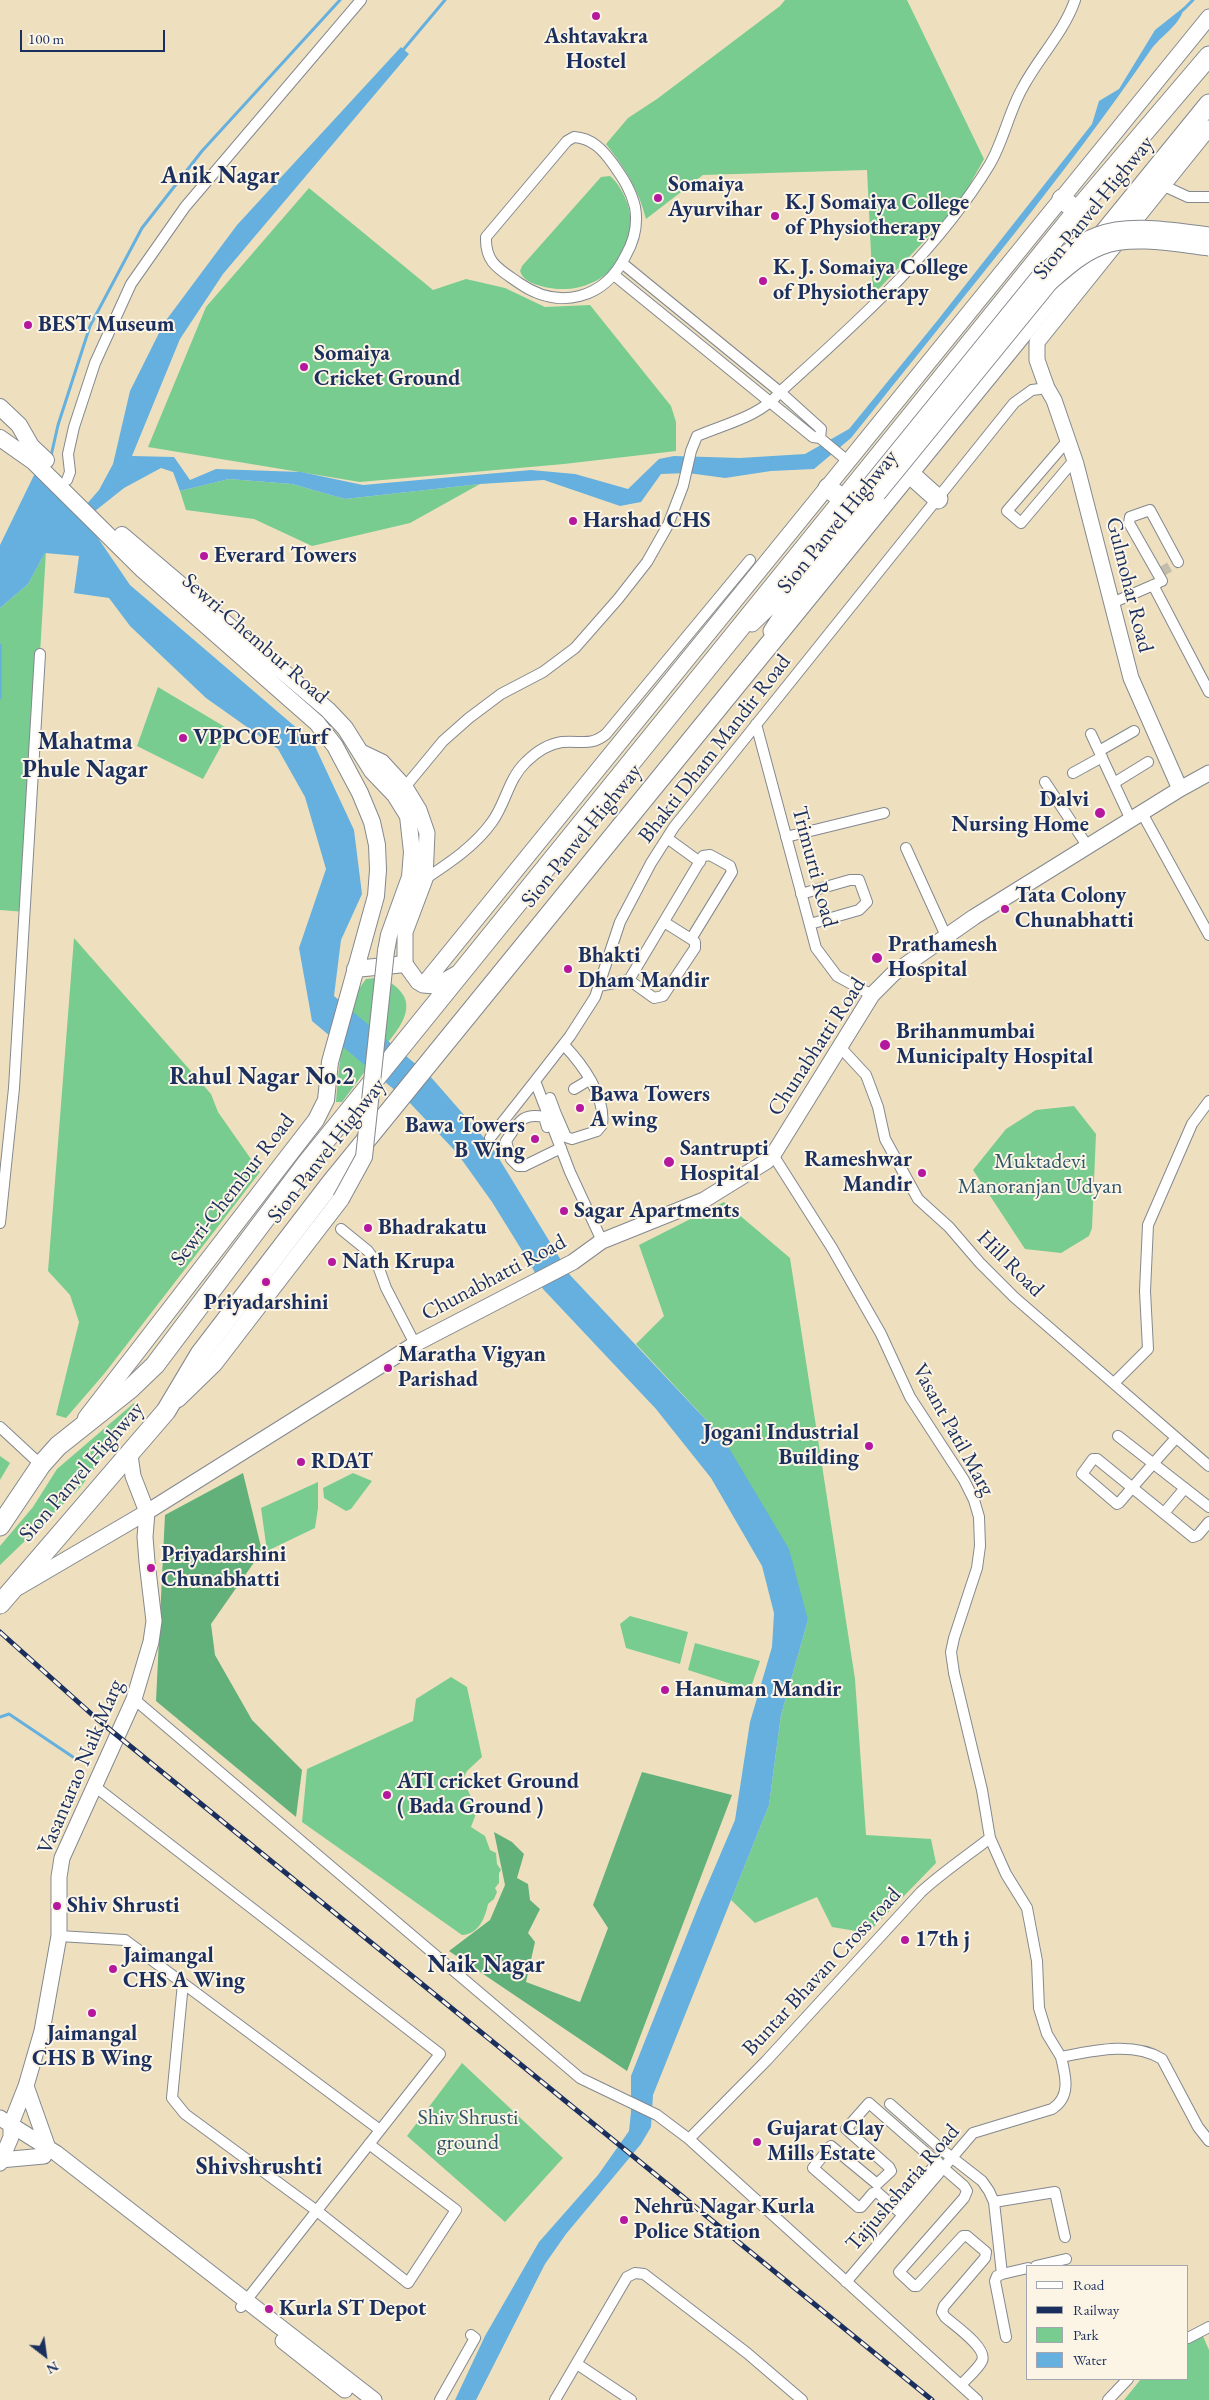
<!DOCTYPE html>
<html>
<head>
<meta charset="utf-8">
<style>
	body { margin:0 }
	#map { position:relative; width:1209px; height:2400px; overflow:hidden; background:#eee0bf; font-family:"EB Garamond",serif }
	canvas { display:block }
	.legend { position:absolute; left:1026px; top:2265px; width:162px; height:115px; box-sizing:border-box; background:#fcf5e5; border:1px solid #a2a6af; margin:0; padding:6px 9px; list-style:none; font-size:15px; color:#1b2f5e }
	.legend li { display:flex; align-items:center; gap:10px; height:25px }
	.legend b { width:25px; border:1px solid #a2a6af }
	.north { position:absolute; left:20px; top:2330px; width:50px; height:50px; -webkit-text-stroke:4px #fcf5e5; paint-order:stroke; rotate:150deg; font-size:14px; font-weight:700; line-height:20px; text-align:center; color:#1b2f5e }
	.north::after { content:''; display:block; margin:auto; width:18px; height:22px; background:#1b2f5e; clip-path:polygon(50% 0,100% 100%,50% 72%,0 100%) }
	.scale { position:absolute; left:20px; top:30px; width:145px; height:22px; box-sizing:border-box; border:2px solid #1b2f5e; border-top:0; padding-left:6px; font-size:15px; line-height:18px; white-space:nowrap; color:#1b2f5e; -webkit-text-stroke:4px #fcf5e5; paint-order:stroke }
</style>
</head>
<body>
<div id="map">
<canvas width="1209" height="2400"></canvas>
<ul class="legend">
<li><b style="height:6px;background:#fff"></b>Road</li>
<li><b style="height:6px;background:#1b2f5e"></b>Railway</li>
<li><b style="height:14px;background:#78cc8f"></b>Park</li>
<li><b style="height:14px;background:#65b0de"></b>Water</li>
</ul>
<div class="north">N</div>
<div class="scale">100 m</div>
</div>
<script>
const c = document.querySelector('canvas').getContext('2d');
c.lineJoin = 'round';
function fillPath(path, color) {
  c.fillStyle = color;
  c.fill(path, 'evenodd');
}
function strokePath(path, color, width, dash) {
  c.strokeStyle = color;
  c.lineWidth = width;
  c.lineCap = dash ? 'butt' : 'round';
  c.setLineDash(dash || []);
  c.stroke(path);
}
function label(font, color, halo, rows, align = 'center') {
  c.font = font + ' "EB Garamond",serif';
  c.lineWidth = 4;
  c.setLineDash([]);
  c.textBaseline = 'middle';
  c.strokeStyle = halo;
  c.fillStyle = color;
  for (const [text, x, y, turn = 0] of rows) {
    c.save();
    c.translate(x, y);
    c.rotate((+turn || 0) * Math.PI / 180);
    c.textAlign = isNaN(turn) ? turn : align;
    if (halo) c.strokeText(text, 0, 0);
    c.fillText(text, 0, 0);
    c.restore();
  }
}
fillPath(new Path2D(`
	M785,0H907L984,159L959,204L873,295L867,170L703,175L646,219C639,190 624,167 606,144L628,118L657,99L780,6Z
	M610,176C619,184 624,194 628,205C643,260 592,301 541,286C532,284 522,279 520,271L522,266L601,177Z
	M309,188L433,290L466,279L505,288L545,307L590,305L671,406L676,422V451L564,464L360,482L148,447L206,307Z
	M229,479L292,484L345,499L480,484L410,523L312,546L254,519L186,510L180,491Z
	M46,551L25,912L0,910V608L28,584Z
	M158,687L230,730L203,779L137,746Z
	M74,938L211,1094L218,1112L260,1172L104,1374L66,1418L56,1415L79,1322L70,1295L48,1271Z
	M375,978C386,980 393,982 401,992C419,1013 387,1042 375,1058C364,1073 353,1087 342,1102H336C339,1067 343,1006 366,979Z
	M1074,1106L1096,1134L1092,1228L1089,1236L1061,1253L1025,1249L973,1170L1006,1129L1036,1110Z
	M724,1202L790,1258L855,1679L866,1835L931,1839L936,1863L868,1933L832,1927L817,1897L755,1923L731,1900L769,1805L781,1715L808,1620L723,1438L636,1344L664,1316L639,1245Z
	M134,1403L139,1408L80,1488L0,1565V1546L33,1507L57,1469Z
	M0,1456L10,1463L0,1480Z
	M353,1473L372,1481L351,1509L346,1511L324,1498L323,1488Z
	M318,1482V1508L315,1528L267,1551L261,1508Z
	M630,1616L688,1632L680,1664L626,1648L620,1624Z
	M695,1643L760,1661L750,1690L688,1670Z
	M451,1677L467,1687L482,1757L467,1771L463,1779L477,1811L471,1827L485,1836L490,1850L496,1853L497,1864L501,1870L499,1873V1883L495,1888L497,1892L494,1899L488,1904C485,1918 479,1934 462,1935L302,1822L307,1769L413,1721L416,1699Z
	M462,2063L563,2158L505,2222L407,2136Z
	M1202,2334L1209,2350V2400H1124L1141,2379H1188V2343Z`), '#78cc8f');
fillPath(new Path2D(`
	M243,1473L262,1551L211,1624L215,1655L252,1720L302,1770L296,1817L156,1701L165,1515Z
	M642,1772L732,1795L627,2071L449,1951L490,1920L505,1885L494,1832L512,1842L524,1854L517,1878L528,1884L530,1900L540,1909L528,1933L535,1942L526,1982L580,2002L608,1928L593,1905Z`), '#62b07a');
fillPath(new Path2D(`
	M1184,7C1181,25 1160,36 1150,51C1065,175 968,291 875,408L851,438L814,469L771,471L725,478L688,473L661,474L641,502L620,506L544,480L480,484L345,499L292,484L229,479L180,491L173,472L161,468L124,488L85,519L130,585L313,742L354,830L362,894L341,940L334,996L430,1076L492,1147L570,1275L723,1438L789,1549L808,1620L781,1715L769,1805L653,2095L651,2127L641,2144L566,2234L545,2264L476,2400H455L485,2336L539,2242L598,2175L629,2131L631,2112V2076L700,1902L735,1820L750,1722L772,1647L774,1613L762,1566L711,1478L656,1409L543,1289L531,1265L492,1202L457,1153L409,1102L312,1021L299,948L326,869L305,797L278,749L206,698L130,626L109,598L74,593L79,556L45,553L28,584L0,608V545L36,471L79,513L99,490L113,464L130,391L164,323L237,225L401,47L409,54L223,274L180,339L132,456L174,457L190,480L216,469L301,472L363,485L531,470L575,474L628,489L659,459L674,456L740,458L805,454L849,429L937,321L1092,124L1099,101L1119,89L1155,30Z`), '#65b0de');
strokePath(new Path2D(`
	M1183,10L1193,0
	M403,50L445,0
	M51,456L58,425L90,326L142,228L202,151L340,0
	M0,645V698
	M0,1717L9,1714L73,1757`), '#65b0de', 3);
strokePath(new Path2D(`
	M1161,572L1178,562`), '#c4bdac', 10, [10, 5]);
const street = new Path2D(`
	M574,137C592,138 603,150 613,164C623,178 631,190 635,207C638,224 634,241 626,255C605,299 559,311 519,283C499,269 485,263 486,237L567,141Z
	M1162,185L1188,197H1209
	M622,263L780,392L821,429L820,438
	M614,275L813,437L820,438L849,462
	M1068,440L1007,511L1021,523L1075,459
	M67,480L70,472L68,454L74,427L95,363L131,284L185,207L361,0
	M1162,581L1129,523L1130,517L1150,510L1178,562
	M1153,585L1209,692
	M1112,603L1158,583
	M756,724L816,948L837,976L872,995
	M1091,734L1131,820
	M1099,751L1134,731
	M1073,773L1102,757
	M1045,782L1088,847
	M1114,783L1148,762
	M405,787L443,741L469,718L501,694L543,672L575,648L618,599L647,562L668,525L683,486L691,451L697,436C725,424 761,416 780,392C856,323 937,252 990,164C1004,140 1009,111 1023,87C1039,57 1064,32 1075,0
	M1142,813L1209,935
	M786,837L884,813
	M667,838L700,862
	M906,848L946,936
	M425,879C449,863 475,846 492,822C506,803 508,779 526,762C536,752 548,744 562,742C581,740 590,747 606,734L750,560
	M801,894L850,880H859L867,902L859,910L810,924
	M664,922L691,939
	M599,986L629,980L654,998L663,996L695,948V942L691,939L732,872L730,866L710,855L703,856L629,980
	M840,1047L866,1075L878,1107L885,1139L918,1199L949,1227L980,1263L1014,1297L1209,1466
	M574,1089L589,1080
	M550,1098L556,1114
	M548,1116L556,1114L566,1137L572,1139L597,1131L602,1125C606,1096 582,1064 564,1045
	M547,1127L544,1117C521,1112 518,1124 506,1141L511,1159L518,1166H524L561,1148
	M490,1138L535,1081
	M773,1155L832,1248L881,1334L910,1397L964,1480L974,1500L979,1517L980,1546L977,1568L954,1638L951,1652L954,1673L982,1790L990,1838L1006,1874L1027,1908L1037,1961L1039,2008L1047,2034L1061,2057C1092,2051 1133,2041 1162,2059L1198,2127L1209,2141
	M0,1223L14,1088L40,654
	M341,1229L368,1251L377,1263L386,1288L415,1344
	M602,1241L570,1172L535,1081L570,1036L595,997L620,922L651,863L674,827L1014,403L1032,390L1047,388
	M1114,1383L1148,1349L1145,1291L1148,1225L1192,1124L1209,1101
	M0,1427L41,1465
	M1118,1436L1209,1507
	M1176,1438C1157,1459 1138,1481 1119,1503L1117,1504L1082,1474L1093,1459H1097L1193,1537L1198,1535L1209,1522
	M1164,1513L1185,1488
	M134,1699L580,2078L657,2115L689,2139L977,2400
	M93,1785L440,2054L241,2307
	M59,1936L125,1940L380,2130
	M183,1983L172,2098L185,2114L317,2211L408,2283L456,2210L369,2144
	M890,2104L941,2149L982,2181L989,2191L994,2202L1002,2274L997,2276L995,2281L1006,2337
	M689,2139L766,2061L921,1892C943,1872 967,1856 990,1838
	M994,2202L1055,2192L1065,2237
	M896,2209L938,2162
	M903,2215L877,2192L873,2193L861,2207H858L813,2168L831,2146L877,2184L891,2171L889,2167L846,2129L869,2103L964,2186L967,2191L964,2198L899,2272L914,2286H917L963,2236H967L986,2252L985,2258L944,2306L942,2312L945,2317C954,2325 988,2348 982,2361C978,2369 967,2378 961,2385
	M1036,2266L1066,2259
	M1002,2274L1028,2268
	M846,2282L973,2133L1052,2109C1071,2097 1066,2077 1061,2057
	M1188,2338L1209,2327
	M577,2364L631,2400
	M440,2400L475,2338L471,2335
	M555,2400L627,2277L635,2273L644,2274L747,2353L802,2400
	M1108,2400L1128,2379`);
const secondary = new Path2D(`
	M752,624L781,596L868,487
	M771,631L790,602L878,494
	M361,752L382,762L405,787L419,810L427,833L425,879L405,932V964L418,982L423,985L435,986L456,974
	M1180,789L1131,678L1076,464L1054,400L1047,388L1037,360V342L1209,128
	M423,985L1209,17
	M19,1587L147,1512L415,1344L573,1262L602,1241L704,1200L767,1161L773,1155L872,995L894,973L974,917L1180,789L1209,773
	M26,2086L48,2148
	M0,2118L56,2153L374,2400
	M0,2160L44,2156
	M0,2163L11,2137V2124L26,2086L42,2031L59,1936V1877L62,1858L134,1699L151,1642L154,1621L147,1562L145,1537L147,1512L133,1476L130,1455
	M283,2341L345,2390`);
const primary = new Path2D(`
	M0,407L19,425L31,446L46,460
	M0,438L34,462L143,570L317,723L335,746L360,793L372,822L377,845L378,870L376,896L330,1062L326,1100L316,1120L86,1418
	M122,535L328,710L345,728L372,771L395,795L408,816L412,852L410,877L389,935L386,951
	M355,969L405,964
	M178,1399L214,1364L341,1199`);
const highway = new Path2D(`
	M1062,199L1077,211
	M909,473L938,499
	M828,488L843,499
	M0,1526L41,1465L58,1446L131,1388L155,1365L307,1163L1077,211L1209,56
	M0,1604L166,1411L200,1354L331,1183L1209,104`);
strokePath(street, '#84888e', 12);
strokePath(secondary, '#84888e', 17);
strokePath(primary, '#84888e', 18);
strokePath(highway, '#84888e', 21);
strokePath(street, '#fff', 10);
strokePath(secondary, '#fff', 15);
strokePath(primary, '#fff', 16);
strokePath(highway, '#fff', 19);
const rail = new Path2D(`
	M0,1632L97,1719L932,2400`);
strokePath(rail, '#1b2f5e', 5);
strokePath(rail, '#fcf5e5', 3, [9]);
const secondaryBridge = new Path2D(`
	M868,487L1040,275C1058,260 1075,243 1097,235C1130,222 1175,231 1209,235
	M878,494L1050,283C1066,269 1081,255 1101,247C1131,235 1177,244 1209,248`);
const primaryBridge = new Path2D(`
	M341,1199L364,1157L386,951`);
strokePath(secondaryBridge, '#84888e', 17, []);
strokePath(primaryBridge, '#84888e', 18, []);
strokePath(secondaryBridge, '#fff', 15);
strokePath(primaryBridge, '#fff', 16);
for (const [x, y, r, color] of [
	[596,16,5,"#b5179e"],
	[658,198,5,"#b5179e"],
	[775,216,5,"#b5179e"],
	[763,281,5,"#b5179e"],
	[28,325,5,"#b5179e"],
	[304,367,5,"#b5179e"],
	[573,521,5,"#b5179e"],
	[204,556,5,"#b5179e"],
	[183,738,5,"#b5179e"],
	[1100,813,6,"#b5179e"],
	[1005,909,5,"#b5179e"],
	[877,958,6,"#b5179e"],
	[568,969,5,"#b5179e"],
	[885,1045,6,"#b5179e"],
	[580,1108,5,"#b5179e"],
	[535,1139,5,"#b5179e"],
	[669,1162,6,"#b5179e"],
	[922,1173,5,"#b5179e"],
	[564,1211,5,"#b5179e"],
	[368,1228,5,"#b5179e"],
	[332,1262,5,"#b5179e"],
	[266,1282,5,"#b5179e"],
	[388,1368,5,"#b5179e"],
	[869,1446,5,"#b5179e"],
	[301,1462,5,"#b5179e"],
	[151,1568,5,"#b5179e"],
	[665,1690,5,"#b5179e"],
	[387,1795,5,"#b5179e"],
	[57,1906,5,"#b5179e"],
	[905,1940,5,"#b5179e"],
	[113,1969,5,"#b5179e"],
	[92,2013,5,"#b5179e"],
	[757,2142,5,"#b5179e"],
	[624,2220,5,"#b5179e"],
	[269,2309,5,"#b5179e"]
]) {
  const dot = new Path2D();
  dot.arc(x, y, r, 0, 2 * Math.PI);
  c.fillStyle = color;
  c.fill(dot);
  strokePath(dot, '#fcf5e5', 2);
}
label('bold 22px', '#1b2f5e', '#fcf5e5', [
	["Ashtavakra",596,37,"center"],
	["Hostel",596,62,"center"],
	["Somaiya",668,185],
	["Ayurvihar",668,210],
	["K.J Somaiya College",785,203],
	["of Physiotherapy",785,228],
	["K. J. Somaiya College",773,268],
	["of Physiotherapy",773,293],
	["BEST Museum",38,325],
	["Somaiya",314,354],
	["Cricket Ground",314,379],
	["Harshad CHS",583,521],
	["Everard Towers",214,556],
	["VPPCOE Turf",193,738],
	["Dalvi",1089,800,"right"],
	["Nursing Home",1089,825,"right"],
	["Tata Colony",1015,896],
	["Chunabhatti",1015,921],
	["Prathamesh",888,945],
	["Hospital",888,970],
	["Bhakti",578,956],
	["Dham Mandir",578,981],
	["Brihanmumbai",896,1032],
	["Municipalty Hospital",896,1057],
	["Bawa Towers",590,1095],
	["A wing",590,1120],
	["Bawa Towers",525,1126,"right"],
	["B Wing",525,1151,"right"],
	["Santrupti",680,1149],
	["Hospital",680,1174],
	["Rameshwar",912,1160,"right"],
	["Mandir",912,1185,"right"],
	["Sagar Apartments",574,1211],
	["Bhadrakatu",378,1228],
	["Nath Krupa",342,1262],
	["Priyadarshini",266,1303,"center"],
	["Maratha Vigyan",398,1355],
	["Parishad",398,1380],
	["Jogani Industrial",859,1433,"right"],
	["Building",859,1458,"right"],
	["RDAT",311,1462],
	["Priyadarshini",161,1555],
	["Chunabhatti",161,1580],
	["Hanuman Mandir",675,1690],
	["ATI cricket Ground",397,1782],
	["( Bada Ground )",397,1807],
	["Shiv Shrusti",67,1906],
	["17th j",915,1940],
	["Jaimangal",123,1956],
	["CHS A Wing",123,1981],
	["Jaimangal",92,2034,"center"],
	["CHS B Wing",92,2059,"center"],
	["Gujarat Clay",767,2129],
	["Mills Estate",767,2154],
	["Nehru Nagar Kurla",634,2207],
	["Police Station",634,2232],
	["Kurla ST Depot",279,2309]
], 'left');
label('22px', '#1b2f5e', '#fcf5e5', [
	["Sion Panvel Highway",1094,208,-51],
	["Sion Panvel Highway",838,522,-51],
	["Gulmohar Road",1129,585,76],
	["Sewri-Chembur Road",255,639,41],
	["Bhakti Dham Mandir Road",715,749,-52],
	["Sion Panvel Highway",582,836,-51],
	["Trimurti Road",814,867,75],
	["Chunabhatti Road",817,1047,-57],
	["Sion Panvel Highway",327,1151,-52],
	["Sewri-Chembur Road",233,1190,-52],
	["Hill Road",1010,1264,45],
	["Chunabhatti Road",494,1278,-28],
	["Vasant Patil Marg",953,1430,61],
	["Sion Panvel Highway",82,1472,-49],
	["Vasantarao Naik Marg",81,1767,-67],
	["Buntar Bhavan Cross road",822,1972,-47],
	["Tajjushsharia Road",903,2188,-49]
]);
label('22px', '#32566a', '#fcf5e5', [
	["Muktadevi",1040,1162],
	["Manoranjan Udyan",1040,1187],
	["Shiv Shrusti",468,2118],
	["ground",468,2143]
]);
label('bold 24px', '#1b2f5e', '#fcf5e5', [
	["Anik Nagar",220,176],
	["Mahatma",85,742],
	["Phule Nagar",85,770],
	["Rahul Nagar No.2",262,1077],
	["Naik Nagar",486,1965],
	["Shivshrushti",259,2167]
]);
</script>
</body>
</html>
